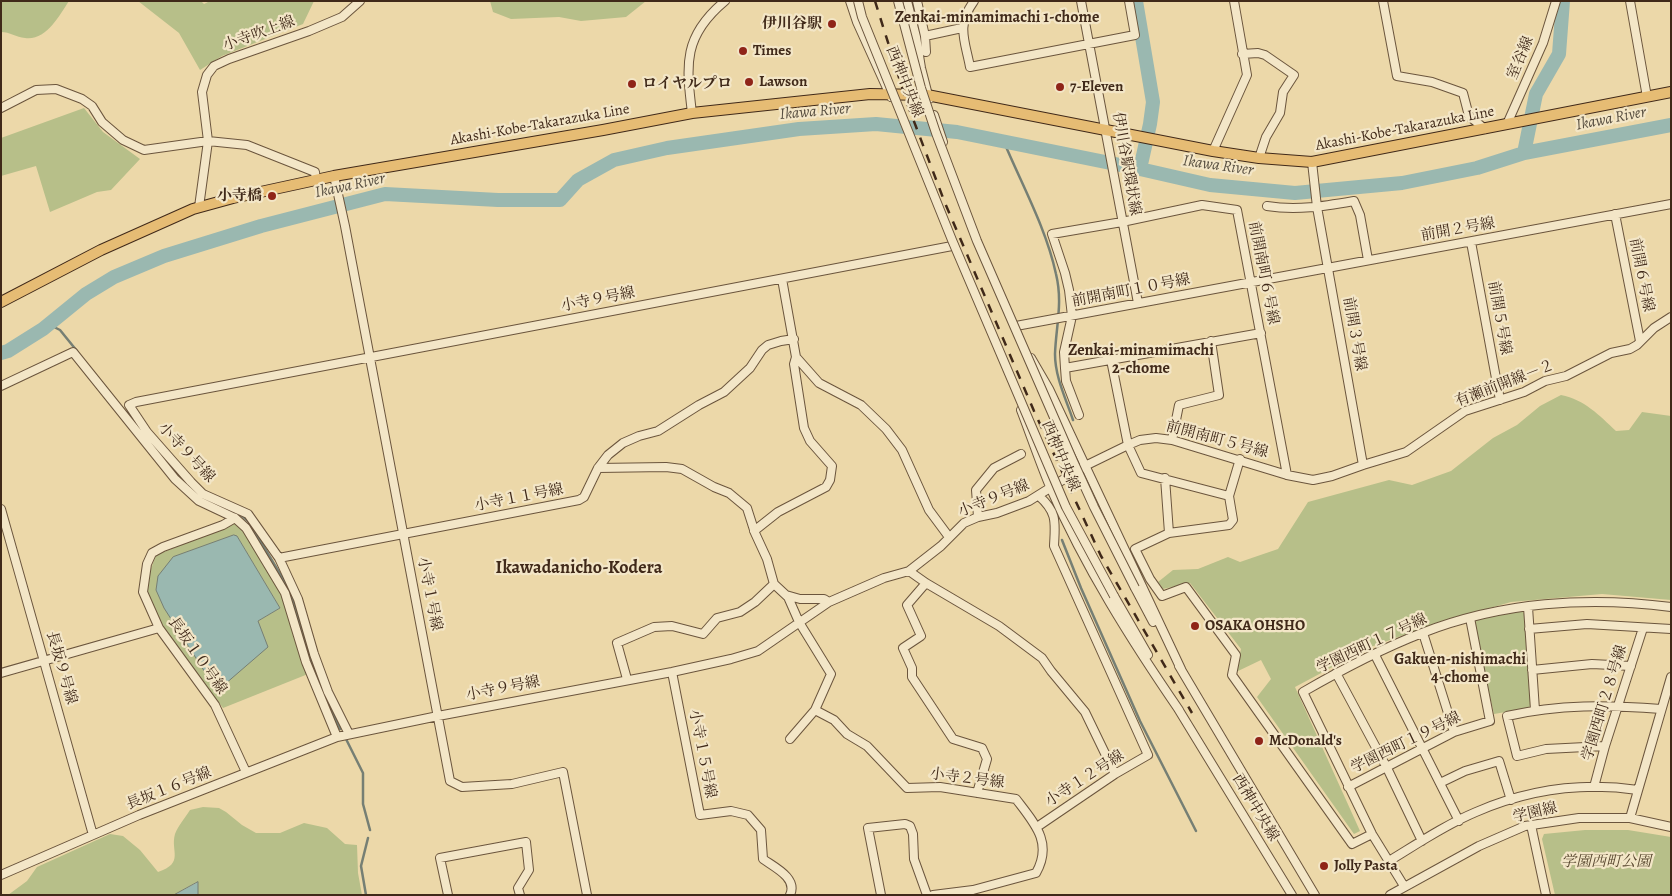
<!DOCTYPE html>
<html>
<head>
<meta charset="utf-8">
<style>
	body { margin:0 }
	#map { position:relative; width:1672px; height:896px; overflow:hidden; background:#ecd8a9; font-family:Alegreya,serif }
	canvas { display:block }
	.frame { position:absolute; inset:0; border:2px solid #402919; pointer-events:none }
</style>
</head>
<body>
<div id="map">
<canvas width="1672" height="896"></canvas>
<div class="frame"></div>
</div>
<script>
const c = document.querySelector('canvas').getContext('2d');
c.lineJoin = 'round';
function fillPath(path, color) {
  c.fillStyle = color;
  c.fill(path, 'evenodd');
}
function strokePath(path, color, width, dash) {
  c.strokeStyle = color;
  c.lineWidth = width;
  c.lineCap = dash ? 'butt' : 'round';
  c.setLineDash(dash || []);
  c.stroke(path);
}
function label(font, color, halo, rows, align = 'center') {
  c.font = font + ' Alegreya,"Noto Serif JP",serif';
  c.lineWidth = 4.5;
  c.setLineDash([]);
  c.textBaseline = 'middle';
  c.strokeStyle = halo;
  c.fillStyle = color;
  for (const [text, x, y, turn = 0] of rows) {
    c.save();
    c.translate(x, y);
    c.rotate((+turn || 0) * Math.PI / 180);
    c.textAlign = isNaN(turn) ? turn : align;
    if (halo) c.strokeText(text, 0, 0);
    c.fillText(text, 0, 0);
    c.restore();
  }
}
fillPath(new Path2D(`
	M1,1H69C59,16 46,41 25,38C16,37 10,32 1,32Z
	M138,1H201L204,4L210,1H314L303,24L222,56L200,70L179,33Z
	M490,1H646L626,17L581,21L559,17L511,19L493,12Z
	M84,108L103,132L140,159L111,190L97,192L50,212L36,166L1,176V138Z
	M1561,395C1585,400 1599,415 1616,431L1629,430L1642,412L1671,416V600L1602,594L1511,602L1434,624L1368,648L1295,687L1360,831L1354,834L1257,697L1271,679L1261,660L1236,672L1241,649L1190,583L1163,589L1158,582L1173,570L1198,569L1228,557L1240,562L1278,549L1308,502L1389,480L1412,485L1451,471L1493,438L1517,425L1540,406Z
	M236,520L245,529L284,600L308,674L223,708C206,684 144,611 147,584C148,575 153,564 156,555L224,528ZM237,536L280,608L258,621Z
	M1521,611L1526,614L1532,703L1529,708L1494,714L1473,624L1477,619Z
	M203,807L219,808L226,812L242,825L256,833H280L304,823L327,828L345,844L357,845L358,873L362,895H198L197,882L174,895H8L27,881L37,867L110,834L123,836L140,850L158,872C185,863 170,851 175,834C178,826 185,818 190,810Z
	M1585,830H1628L1671,837V895H1555L1542,839L1544,834Z`), '#b7bf89');
const water = new Path2D(`
	M234,535L237,536L280,608L258,621L268,647L217,691L164,608L156,590L158,576L173,557Z
	M198,882V895H174Z`);
fillPath(water, '#9ab8b0');
strokePath(water, '#767f74', 1);
strokePath(new Path2D(`
	M1004,142C1022,185 1046,228 1056,274C1063,303 1056,326 1055,354C1055,377 1066,399 1073,420
	M43,329L52,326L60,330L77,351
	M169,466L193,491
	M210,502L233,511
	M240,514L249,522L289,589L312,664L340,729
	M1062,540L1081,588L1140,721L1196,831
	M346,739L363,773V804L370,830
	M366,895L361,866L368,838`), '#767f74', 2.5);
strokePath(new Path2D(`
	M1136,1L1153,102L1150,124L1140,169
	M1524,153L1536,94L1559,54L1563,1
	M1,353L8,351L43,329L86,294L114,277L164,256L261,226L385,194L498,200H560L578,180L614,160L667,148L799,129L876,124L957,132L1140,169L1210,185L1295,193L1402,183L1477,168L1524,153L1671,125`), '#9ab8b0', 14);
const minor = new Path2D(`
	M850,1L857,22L891,97
	M907,1L916,37L921,68L929,99
	M917,1L925,36L962,28
	M974,1C956,26 965,40 970,67L1135,35L1129,1
	M1081,1L1138,303
	M1383,1L1397,76L1432,82L1463,93L1469,116L1485,129
	M1630,1L1647,97
	M925,36L926,52
	M1242,54L1258,53L1265,55L1294,75L1283,92L1280,113L1266,137L1259,158
	M1,108L36,90L56,89L82,99L92,106L102,122L123,140L144,150L208,141L247,145L315,172L316,180
	M692,113C686,64 683,36 725,1
	M934,115L943,142
	M1507,124L1543,43L1556,1
	M1213,151L1247,75L1234,1
	M1312,162L1317,207L1363,465
	M334,176L345,226L450,781L462,787L512,784L563,772L587,895
	M1267,206C1297,211 1325,206 1354,201L1360,215L1368,260
	M199,207L208,141L202,92L207,75L214,66L229,59L309,31L342,17L360,1
	M1615,214L1640,341
	M1471,242L1500,400
	M782,279L796,357L819,383L861,405L886,429L902,450L929,510L949,537
	M1016,326L1671,204
	M1031,358L1049,389L1181,669
	M1111,360L1128,445L1141,473L1229,496
	M1065,368L1261,333
	M1,386L73,352L175,479L199,501L235,518L246,528L285,593L306,662L337,737
	M1021,410C1031,436 1040,463 1051,489C1085,567 1131,640 1179,710
	M1079,415L1066,381L1065,368L1064,352L1072,316L1069,290L1065,273L1052,234L1122,222L1202,205L1237,210L1287,475
	M1172,440L1179,405L1219,395L1211,341
	M1240,459L1229,496L1233,520L1229,525L1169,533L1135,549L1150,579L1162,596L1186,587L1236,655L1232,675L1352,844L1372,834
	M598,468L666,467L682,469L714,487L729,493L747,508L755,533L767,559L774,584L788,597L799,622L831,674L815,710L790,739
	M1165,478L1169,533
	M1,509L93,835
	M978,517L976,490L994,468L1021,454
	M235,518L223,525L163,547L152,553L147,564L143,592L159,628L215,705L246,772
	M754,531L778,512L826,487L830,480L832,466L810,441L804,428L794,364L796,357
	M279,558L579,500L584,497L598,468L608,455L623,443L639,436L658,431L699,405L724,392L750,368L762,350L768,345L781,341L794,339
	M909,571L926,583L999,626L1042,658L1051,671L1085,712L1115,774
	M926,583L907,605L921,636L903,648L912,668V677L953,739L982,748L987,759L977,793
	M1135,588L1153,622
	M786,595L800,599H824L829,602
	M1114,596L1148,655
	M1528,607L1535,710
	M1529,629L1587,624L1671,629
	M1423,633L1454,732
	M1375,655L1459,821
	M1179,666L1315,895
	M1532,670L1592,664L1631,666
	M672,672L700,815L731,811L748,815L761,830L763,859C774,867 798,878 790,895
	M1,673L159,628
	M1336,673L1387,768L1422,841
	M627,679L617,643L654,627L672,626L703,634L717,618L740,612L755,602L774,584
	M1177,707L1292,895
	M815,710L834,720L847,734L867,746L907,788L940,787L1016,799C1035,824 1053,843 1036,873L973,890L933,895
	M349,734L328,692L314,654L298,599L279,558L248,514L203,494L191,482L147,432L129,405L136,402L952,246
	M1605,746L1546,749L1517,756L1507,716C1560,704 1607,705 1661,709
	M1440,783L1465,771L1499,761L1511,800
	M1348,787L1454,732L1490,721L1470,618
	M1594,787L1605,746L1643,628
	M1630,818L1671,677
	M1531,825L1546,895
	M1037,827L1115,774L1148,755L1054,546C1055,523 1058,513 1039,496
	M1389,861C1417,844 1445,825 1476,812C1527,790 1583,782 1638,790
	M1,875L139,815L337,737L438,716L672,672L731,659L758,651L829,602L884,578L909,571L941,546L964,523L978,517L997,513L1029,501L1085,466L1128,445L1140,440L1156,438L1172,440L1287,475L1313,480L1332,476L1363,465L1406,452L1465,411L1524,392L1545,381L1566,376L1611,353L1630,349L1637,345L1654,328L1671,317
	M1404,886L1372,834L1303,692C1341,670 1381,649 1422,633C1501,602 1588,596 1671,607
	M448,895L440,858L526,842L529,870L518,888L520,895
	M881,895L868,828L905,824L910,826L913,834L914,859L927,895
	M1390,895L1479,846L1525,826L1579,818H1630L1671,827`);
const major = new Path2D(`
	M1,302L101,250L193,209L233,198L334,176L603,130L692,113L870,94L927,95L1213,151L1259,158L1312,162L1671,92`);
strokePath(minor, '#6b553d', 10);
strokePath(major, '#402919', 12);
strokePath(minor, '#f3e6c7', 8);
strokePath(major, '#e6bc74', 10);
strokePath(new Path2D(`
	M875,1L907,103L945,203L1034,411L1101,556L1192,713`), '#402919', 2.5, [9, 9]);
const minorBridge = new Path2D(`
	M858,1L862,17L952,240L1066,507L1114,596
	M898,1L921,88L936,133L977,241L1073,461L1094,507L1135,588`);
strokePath(minorBridge, '#6b553d', 10, []);
strokePath(minorBridge, '#f3e6c7', 8);
for (const [x, y, r, color] of [
	[832,24,5,"#8f2418"],
	[743,51,5,"#8f2418"],
	[749,82,5,"#8f2418"],
	[632,84,5,"#8f2418"],
	[1060,87,5,"#8f2418"],
	[272,196,5,"#8f2418"],
	[1195,626,5,"#8f2418"],
	[1259,741,5,"#8f2418"],
	[1324,866,5,"#8f2418"]
]) {
  const dot = new Path2D();
  dot.arc(x, y, r, 0, 2 * Math.PI);
  c.fillStyle = color;
  c.fill(dot);
  strokePath(dot, '#f3e6c7', 2);
}
label('bold 15px', '#402919', '#f3e6c7', [
	["伊川谷駅",822,24,"right"],
	["Times",753,51],
	["Lawson",759,82],
	["ロイヤルプロ",642,84],
	["7-Eleven",1070,87],
	["小寺橋",262,196,"right"],
	["OSAKA OHSHO",1205,626],
	["McDonald's",1269,741],
	["Jolly Pasta",1334,866]
], 'left');
label('15px', '#402919', '#f3e6c7', [
	["小寺吹上線",259,34,-20],
	["室谷線",1521,58,-67],
	["西神中央線",904,82,68],
	["Akashi-Kobe-Takarazuka Line",540,125,-10],
	["Akashi-Kobe-Takarazuka Line",1405,129,-11],
	["伊川谷駅環状線",1126,164,80],
	["前開２号線",1458,230,-10],
	["前開南町６号線",1263,273,79],
	["前開６号線",1641,275,79],
	["前開南町１０号線",1131,291,-11],
	["小寺９号線",598,300,-11],
	["前開５号線",1499,318,80],
	["前開３号線",1354,334,80],
	["有瀬前開線－２",1505,384,-21],
	["前開南町５号線",1217,440,15],
	["小寺９号線",186,453,47],
	["西神中央線",1060,456,67],
	["小寺１１号線",519,498,-11],
	["小寺９号線",994,499,-22],
	["小寺１号線",429,594,79],
	["学園西町１７号線",1372,644,-25],
	["長坂１０号線",197,656,55],
	["長坂９号線",61,668,74],
	["小寺９号線",503,689,-11],
	["学園西町２８号線",1605,703,-73],
	["学園西町１９号線",1406,743,-26],
	["小寺１５号線",702,754,79],
	["小寺２号線",967,779,7],
	["小寺１２号線",1085,779,-33],
	["長坂１６号線",169,789,-22],
	["西神中央線",1255,808,59],
	["学園線",1535,813,-13]
]);
label('italic 15px', '#58472f', '#f3e6c7', [
	["学園西町公園",1606,862]
]);
label('bold 16px', '#402919', '#f3e6c7', [
	["Zenkai-minamimachi 1-chome",997,18],
	["Zenkai-minamimachi",1141,351],
	["2-chome",1141,369],
	["Gakuen-nishimachi",1460,660],
	["4-chome",1460,678]
]);
label('italic 16px', '#564d3f', '#f3e6c7', [
	["Ikawa River",815,112,-5],
	["Ikawa River",1611,119,-11],
	["Ikawa River",1218,166,8],
	["Ikawa River",350,186,-12]
]);
label('bold 18px', '#402919', '#f3e6c7', [
	["Ikawadanicho-Kodera",579,569]
]);
</script>
</body>
</html>
